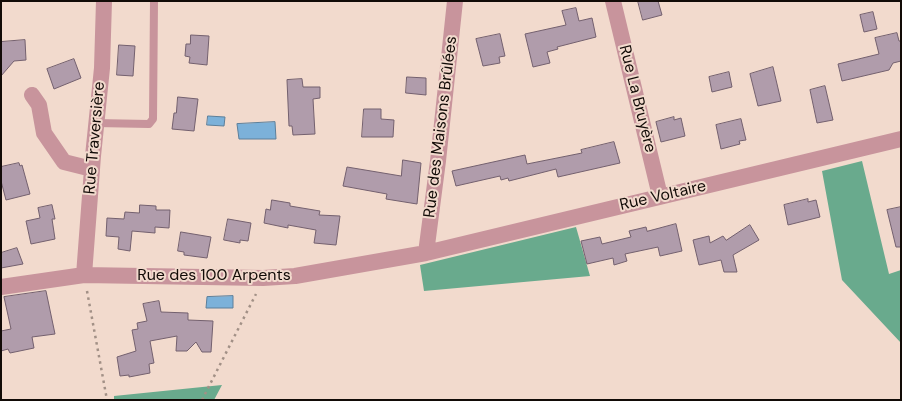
<!DOCTYPE html>
<html>
<head>
<meta charset="utf-8">
<style>
	body { margin:0 }
	#map { position:relative; width:902px; height:401px; overflow:hidden; background:#f2dacd; font-family:"DM Sans",sans-serif }
	canvas { display:block }
	.frame { position:absolute; inset:0; border:2px solid #120b07; pointer-events:none }
</style>
</head>
<body>
<div id="map">
<canvas width="902" height="401"></canvas>
<div class="frame"></div>
</div>
<script>
const c = document.querySelector('canvas').getContext('2d');
c.lineJoin = 'round';
function fillPath(path, color) {
  c.fillStyle = color;
  c.fill(path, 'evenodd');
}
function strokePath(path, color, width, dash) {
  c.strokeStyle = color;
  c.lineWidth = width;
  c.lineCap = dash ? 'butt' : 'round';
  c.setLineDash(dash || []);
  c.stroke(path);
}
function label(font, color, halo, rows, align = 'center') {
  c.font = font + ' "DM Sans",sans-serif';
  c.lineWidth = 4;
  c.setLineDash([]);
  c.textBaseline = 'middle';
  c.strokeStyle = halo;
  c.fillStyle = color;
  for (const [text, x, y, turn = 0] of rows) {
    c.save();
    c.translate(x, y);
    c.rotate((+turn || 0) * Math.PI / 180);
    c.textAlign = isNaN(turn) ? turn : align;
    if (halo) c.strokeText(text, 0, 0);
    c.fillText(text, 0, 0);
    c.restore();
  }
}
fillPath(new Path2D(`
	M862,161L889,274L901,270V343L842,280L822,171Z
	M576,227L590,276L424,291L420,265Z
	M222,385L214,400H114V396Z`), '#69aa8d');
const water = new Path2D(`
	M208,116L225,117L224,126L207,125Z
	M275,122L276,139H239L237,124Z
	M233,296V308H206L207,297Z`);
fillPath(water, '#7cb1d9');
strokePath(water, '#5c7f9a', 1);
const building = new Path2D(`
	M638,1H658L662,15L643,20Z
	M576,8L579,21L592,18L596,37L557,47L558,49L547,52L550,63L533,67L525,34L566,25L562,11Z
	M873,12L877,29L864,32L860,15Z
	M897,33L899,41H901V61L893,63L889,70L842,81L838,64L879,54L875,38Z
	M500,34L505,56L499,57L500,63L483,66L476,39Z
	M191,35L209,36L207,65L189,63L190,57L185,56L186,44H190Z
	M25,40L26,60L14,61L1,76V42Z
	M119,45L135,46L133,76L117,75Z
	M74,59L81,78L54,89L47,69Z
	M773,67L781,101L758,106L750,74Z
	M729,72L732,87L712,92L709,77Z
	M407,77L426,78V95L406,93Z
	M302,79L303,87H320V98L313,99L315,134L293,135L292,126H289L287,80Z
	M825,86L833,120L817,123L810,90Z
	M178,97L198,99L194,131L172,129L174,113H176Z
	M364,109H381V119L394,120L393,137H362Z
	M674,117V120L681,118L685,136L661,142L656,122Z
	M741,119L746,140L739,141L740,144L721,149L716,125Z
	M614,142L620,163L558,177L556,169L509,181L508,178L501,180L500,176L456,186L452,171L525,155L527,164L582,153L581,150Z
	M403,160L421,163L417,204L386,199L387,194L343,186L347,167L401,176Z
	M19,163L20,166L22,165L30,194L6,200L1,181V167Z
	M808,199V202L816,200L820,217L788,225L784,205Z
	M272,200L290,203V206L320,211L319,215L340,216L336,245L314,243L316,230L288,225V228L264,223L266,209L270,210Z
	M52,205L55,219H52L55,239L31,244L26,221L40,218L38,208Z
	M140,205L156,206V210H170L169,228L155,227V233L132,231L130,251L118,249L119,237L106,236L107,218L124,219L125,212L139,213Z
	M901,207V247H896L887,210Z
	M228,219L251,223L248,241L240,240V243L224,240Z
	M676,224L682,251L660,256L658,247L625,254L627,261L614,265L613,258L587,264L581,241L600,237L602,244L631,237L629,231L646,227L647,231Z
	M750,225L759,240L733,255L737,272H724L721,260L699,265L693,240L709,236L710,243L723,236L726,240Z
	M181,232L211,237L207,258L184,255V252L178,251Z
	M17,248L23,264L1,268V253Z
	M46,291L55,334L32,337L34,348L10,353L8,349L1,351V331L11,329L4,297Z
	M159,301L161,312L188,313V320L213,321L211,352H202L196,342L187,351H176L177,336L150,341L154,363L149,364L150,373L129,377V375L120,376L117,357L136,351L132,330L138,329L137,323L147,321L143,304Z`);
fillPath(building, '#b09cab');
strokePath(building, '#73606e', 1);
strokePath(new Path2D(`
	M87,291L107,400
	M202,400L256,294`), '#a29086', 2.5, [2.5, 4]);
strokePath(new Path2D(`
	M96,123L149,124L153,119L154,1`), '#c8949c', 8);
strokePath(new Path2D(`
	M613,1L660,196
	M32,95L39,105L44,133L64,162L92,169
	M426,253L438,161L455,1
	M84,275L93,156L102,68L104,1
	M1,287L84,275L263,278L295,276L426,253L901,139`), '#c8949c', 16);
label('16px', '#120b07', '#f2dacd', [
	["Rue La Bruyère",637,99,76],
	["Rue des Maisons Brûlées",441,127,-83],
	["Rue Traversière",95,138,-85],
	["Rue Voltaire",663,196,-13],
	["Rue des 100 Arpents",214,276]
]);
</script>
</body>
</html>
